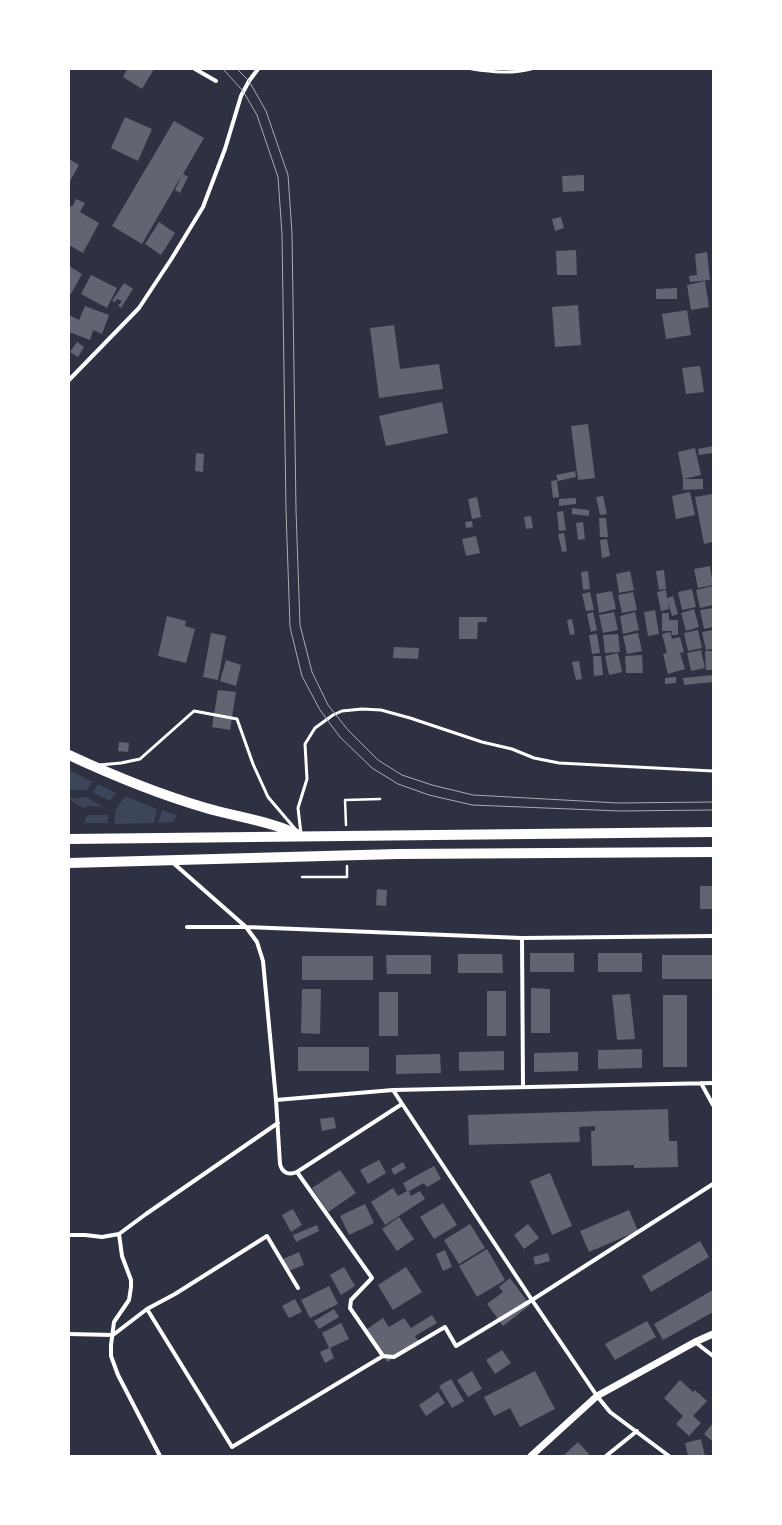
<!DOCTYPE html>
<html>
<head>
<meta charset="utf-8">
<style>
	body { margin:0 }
	#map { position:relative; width:782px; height:1525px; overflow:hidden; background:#2d3142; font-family:Helvetica,sans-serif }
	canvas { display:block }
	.frame { position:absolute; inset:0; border:70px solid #fff; pointer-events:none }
</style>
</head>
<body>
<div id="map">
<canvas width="782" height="1525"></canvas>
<div class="frame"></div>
</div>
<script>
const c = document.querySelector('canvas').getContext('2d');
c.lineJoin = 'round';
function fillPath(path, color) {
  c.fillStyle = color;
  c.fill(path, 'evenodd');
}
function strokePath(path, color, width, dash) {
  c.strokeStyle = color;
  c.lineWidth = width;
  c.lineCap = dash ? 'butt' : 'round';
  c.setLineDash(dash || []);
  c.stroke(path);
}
fillPath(new Path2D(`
	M69,770L92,782L87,790H69Z
	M98,784L116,793L110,801L93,792Z
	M125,796L157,809L154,823L114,824L116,809Z
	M82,797H88L91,800L104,807L90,806L83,808L69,799V798L80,799Z
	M162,810L177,815L174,822L158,823Z
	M87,815H109L107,823H84Z`), '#3c4559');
fillPath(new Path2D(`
	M127,69H154L142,89L123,77Z
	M125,117L152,129L138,161L111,148Z
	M174,121L204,138L183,174L188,177L180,193L175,190L182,175L142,244L112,226Z
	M69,159L79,165L69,183Z
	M584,175V191L563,192L562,176Z
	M76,199L85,203L80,212L99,223L83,253L69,245V205L72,207Z
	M561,217L564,228L555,231L552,219Z
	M159,222L175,233L161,255L145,244Z
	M576,250L577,275H557L556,251Z
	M707,252L710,280L690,282L689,276L697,275L695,254Z
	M69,266L82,274L71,294L69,293Z
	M91,275L117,288L107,308L81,294Z
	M705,281L709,307L691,310L687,285Z
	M124,283L133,289L121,308L118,306L122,301L117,299L115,302L112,301Z
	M677,288V299H656V289Z
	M578,305L581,345L555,347L552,307Z
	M85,306L109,315L102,334L93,330L90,340L69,332V315L79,320Z
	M687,310L691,335L666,339L662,314Z
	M394,325L400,369L439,364L443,389L379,398L370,328Z
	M77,342L84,347L78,357L70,352Z
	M700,366L704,392L686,394L682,368Z
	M442,402L448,433L386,446L379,416Z
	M588,424L595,478L578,480L571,426Z
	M713,446V453L699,455L698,449Z
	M695,448L701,475L683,479L678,452Z
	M196,453L204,454L203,472L195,471Z
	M575,471L576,477L558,481L556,475Z
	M683,479H703V489L683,490Z
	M557,480L559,497L553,498L551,481Z
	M690,492L695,515L676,519L672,496Z
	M712,494L713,501V542L704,544L695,497Z
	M603,496L607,514L600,515L596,497Z
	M477,497L481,517L472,519L468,499Z
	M576,498V504L559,506V499Z
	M572,508L589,510V516L572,514Z
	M563,511L566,530L559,531L557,512Z
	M531,516L533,528L526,529L524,517Z
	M599,518H606L608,537H600Z
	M472,521L473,527L466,528L465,522Z
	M583,522L585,539L578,540L576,523Z
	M564,533L567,551L562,552L558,534Z
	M476,536L480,553L466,556L462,539Z
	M607,539L610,556L602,558L600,540Z
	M710,566L713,585L698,588L694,569Z
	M664,570L666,589L659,590L656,571Z
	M588,571L590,589L583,590L581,572Z
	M630,571L634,590L619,593L616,574Z
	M713,586V605L700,608L696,590Z
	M692,589L696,607L682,610L678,592Z
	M666,590L667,598L673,596L678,614L672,616L668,602L669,609L661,611L657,592Z
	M612,591L616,609L599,613L596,594Z
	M590,592L594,610L586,611L582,594Z
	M633,592L637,610L622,613L618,595Z
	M713,608V627L704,629L700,610Z
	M694,609L699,627L686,631L681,613Z
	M655,610L659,634L648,636L644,612Z
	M593,612L597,630L591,632L587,614Z
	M614,612L618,630L603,633L599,615Z
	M635,612L639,630L623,634L620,616Z
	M662,613H669V620H678V635H671L672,631H662Z
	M167,616L186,621L185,626L195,629L186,663L158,656Z
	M459,617H487V622H478L477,639H459Z
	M572,619L575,634L570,635L567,620Z
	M698,630L702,648L688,651L684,633Z
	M713,630V649L706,650L702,632Z
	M670,632L672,639L680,637L684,652L680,653L685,669L668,674L663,654L667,653L662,634Z
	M211,633L226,636L218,680L203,677Z
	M638,633L642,651L627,654L623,636Z
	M597,634L600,653L592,654L589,635Z
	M618,634L620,652L605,653L603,635Z
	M394,647L419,648L418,659L393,658Z
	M701,650L705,668L691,671L687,653Z
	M705,651H713V670H706Z
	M618,653L622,672L609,675L605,656Z
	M642,655L643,673H626L625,656Z
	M593,656H601L603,675L594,676Z
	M226,660L241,665L236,686L220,681Z
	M579,661L582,679L576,680L572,662Z
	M713,675V682L684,685L683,678Z
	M676,677V683L665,684V678Z
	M218,690L236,692L230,730L212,727Z
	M119,742L129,743L128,752L118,751Z
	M700,886H713V909H700Z
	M377,889L387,890L386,906L376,905Z
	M530,953H574V972H530Z
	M598,953H642V972H598Z
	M458,954H502L503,973H458Z
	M386,955H431V974H387Z
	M662,955H713V979H662Z
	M302,956H373V980H302Z
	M531,988L550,989V1033H531Z
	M302,989H321L320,1034L301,1033Z
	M487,991H506V1036H487Z
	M379,992H398V1036H379Z
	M630,994L635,1039L617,1040L612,995Z
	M663,995H687V1067H663Z
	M298,1047H369V1071H298Z
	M642,1049V1068L598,1069V1050Z
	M504,1051V1070L459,1071V1052Z
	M578,1052V1071L534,1072V1053Z
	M440,1054L441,1073L396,1074V1055Z
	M668,1109L669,1141H677L678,1167L634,1168V1165L592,1166L591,1131H595V1126L579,1127L580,1142L469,1145L468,1115Z
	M334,1117L336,1128L322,1131L320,1119Z
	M379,1160L386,1173L368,1184L360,1170Z
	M403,1162L406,1168L394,1175L391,1169Z
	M434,1166L441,1179L427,1187L424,1183L409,1191L411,1196L420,1191L425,1199L385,1225L371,1202L393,1188L398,1196L407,1191L403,1183Z
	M340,1170L356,1193L328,1212L312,1188Z
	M550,1173L572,1226L552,1235L530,1181Z
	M443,1203L457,1225L434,1239L420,1217Z
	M365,1204L374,1223L349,1235L340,1216Z
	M293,1209L302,1225L291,1232L282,1215Z
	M629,1210L638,1231L589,1252L580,1231Z
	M399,1217L414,1239L397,1251L382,1229Z
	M470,1224L485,1248L459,1264L444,1240Z
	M528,1224L539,1238L524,1249L514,1235Z
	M317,1225L319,1231L296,1242L293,1235Z
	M700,1241L709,1257L651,1292L642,1276Z
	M487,1249L505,1280L477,1297L459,1266Z
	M445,1250L452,1267L443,1271L436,1254Z
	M299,1252L304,1265L288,1271L283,1259Z
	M548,1253L550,1261L535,1265L533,1257Z
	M344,1267L355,1286L341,1295L330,1275Z
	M406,1267L422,1292L393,1310L378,1285Z
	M510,1278L530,1305L503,1326L487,1304L503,1292L499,1287Z
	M329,1286L338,1304L310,1318L301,1300Z
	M713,1290V1312L663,1340L654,1324Z
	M295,1299L302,1312L289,1318L282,1306Z
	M334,1309L339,1317L319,1329L314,1321Z
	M432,1315L437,1323L415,1336L419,1342L387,1362L367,1329L383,1318L389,1327L404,1318L411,1328Z
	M647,1321L656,1337L615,1360L605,1344Z
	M341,1323L349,1339L330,1348L334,1358L325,1363L320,1352L329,1348L322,1333Z
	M502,1350L511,1363L495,1374L486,1360Z
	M472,1371L482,1389L468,1397L457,1380Z
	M535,1371L555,1409L520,1427L510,1408L494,1416L484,1397Z
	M451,1379L464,1401L452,1408L439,1386Z
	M680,1380L693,1392L695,1390L707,1401L693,1416L701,1423L689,1436L676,1424L683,1416L664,1398Z
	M438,1392L445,1403L426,1416L419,1405Z
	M713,1423V1442L704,1434Z
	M701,1439L705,1456H688L685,1443Z
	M578,1442L589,1454L587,1456H563Z`), '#626471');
strokePath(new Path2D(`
	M346,825L345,800L380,799
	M302,877H347V866`), '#fff', 2.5);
strokePath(new Path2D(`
	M472,69C492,72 512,74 531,69
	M99,765L121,763L140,759L194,711L237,719L253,764L268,797L296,830
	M301,834L298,808L307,779L305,744L315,728L333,715L342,711L362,709L381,710L410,718L482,742L512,749L534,758L559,763L713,771`), '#fff', 3);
strokePath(new Path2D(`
	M195,69L216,81
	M69,380L139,308L172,258L203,207L225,149L241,96L249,81L258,69
	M171,861L246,927L257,942L263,961L276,1100L280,1164C282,1172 288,1176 297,1172L402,1104
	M187,927H246L522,938L713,936
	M522,938L523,1087
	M701,1083L713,1105
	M393,1090L532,1300L597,1396L610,1412L669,1456
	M276,1100L393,1090L713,1083
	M297,1172L372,1278L351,1300L350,1308L383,1356L394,1357L445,1327L456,1346L532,1300L713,1184
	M119,1234L122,1256L131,1280V1287L129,1300L114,1322L111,1345V1356L118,1375L160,1456
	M69,1235H85L102,1237L119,1234L146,1214L278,1123
	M147,1309L232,1447L383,1356
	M69,1334L113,1335L147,1309L175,1294L267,1236L298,1288
	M695,1342L713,1356
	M606,1456L637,1431`), '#fff', 4);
strokePath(new Path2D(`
	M531,1456L597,1396L695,1342L713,1334`), '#fff', 7);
strokePath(new Path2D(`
	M69,755C114,776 158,794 206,808C237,817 270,821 299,835
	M69,839L713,832
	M69,863L397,854L713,852`), '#fff', 10);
strokePath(new Path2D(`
	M223,69L243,91L257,115L278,177L282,234L286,510L290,627L302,676L320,710L340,737L372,768L398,784L429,795L472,805L619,811L713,810
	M237,69L249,81L266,111L288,175L292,233L296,510L300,625L312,672L328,705L348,730L378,760L402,775L432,785L473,795L618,803L713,802`), '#abadb3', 1);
</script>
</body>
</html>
